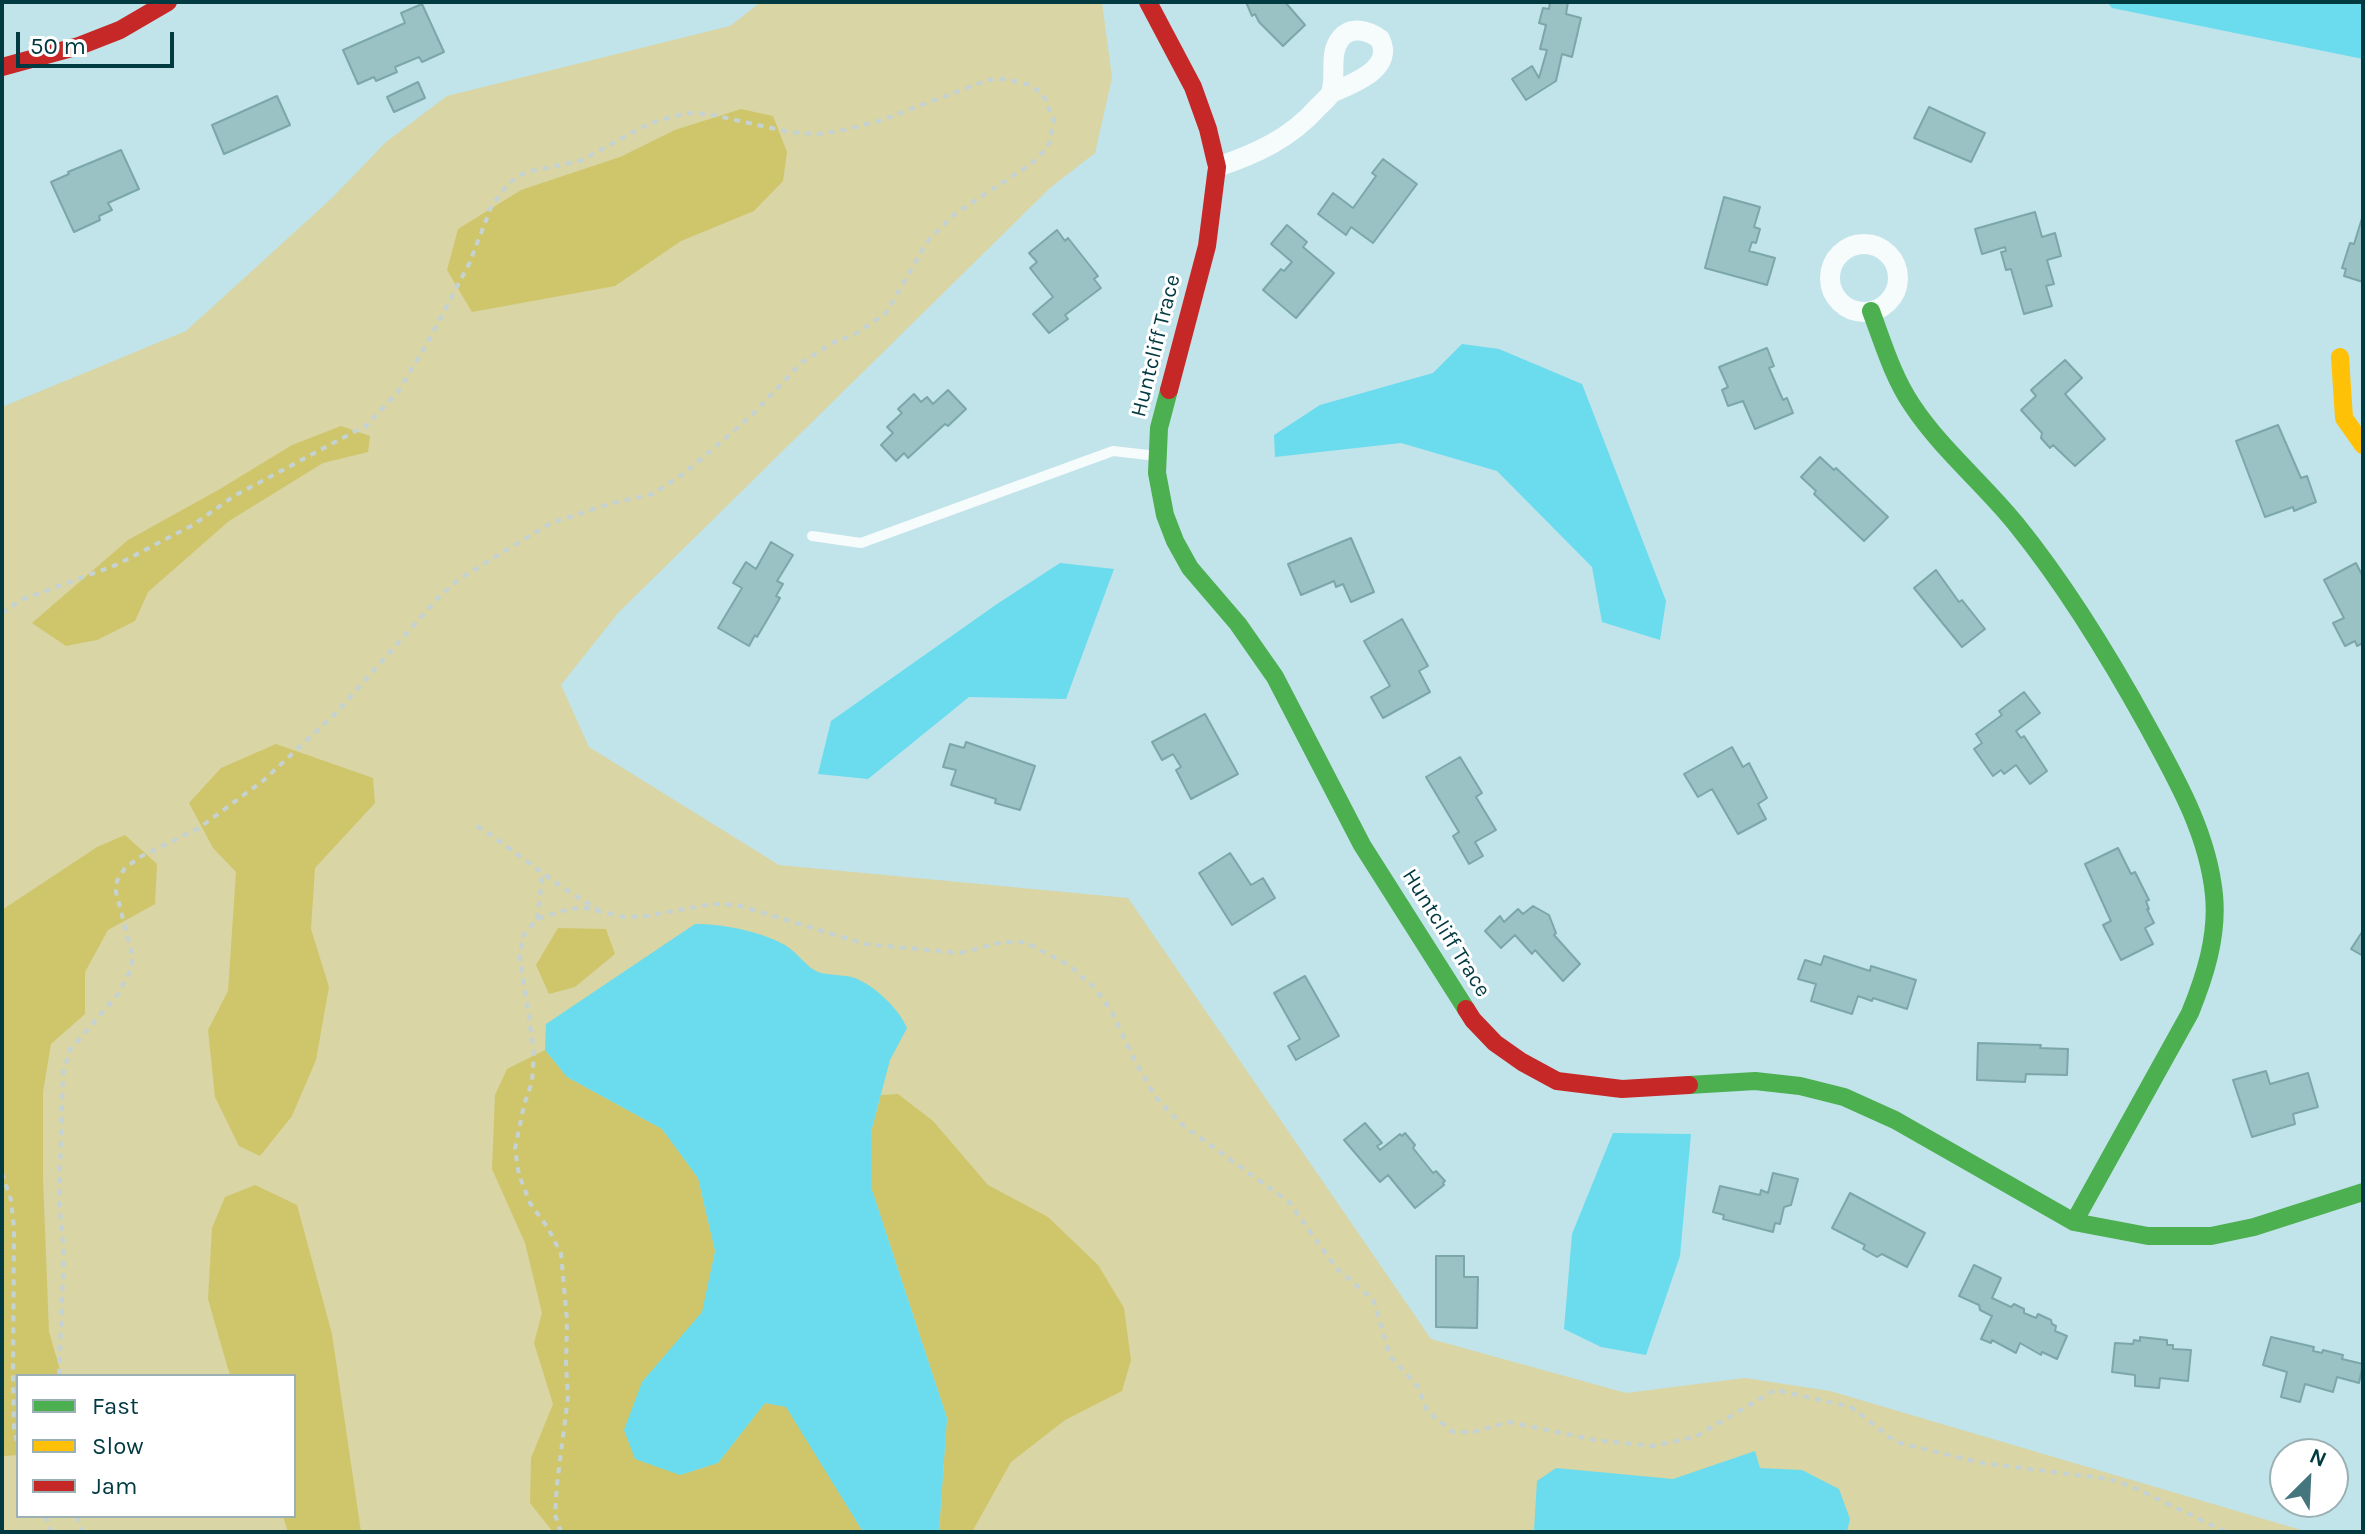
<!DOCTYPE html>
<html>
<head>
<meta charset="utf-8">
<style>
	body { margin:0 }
	#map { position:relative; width:2365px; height:1534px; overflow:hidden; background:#c1e3ea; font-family:Karla,sans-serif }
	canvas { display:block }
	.frame { position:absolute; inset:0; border:4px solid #023a42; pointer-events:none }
	.legend { position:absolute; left:16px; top:1374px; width:280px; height:144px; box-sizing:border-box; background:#fff; border:2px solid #9ab0b3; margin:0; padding:10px 14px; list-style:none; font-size:24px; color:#023a42 }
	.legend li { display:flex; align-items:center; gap:16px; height:40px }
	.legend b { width:40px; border:2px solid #9ab0b3 }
	.north { position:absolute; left:2269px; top:1438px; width:80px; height:80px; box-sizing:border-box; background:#fff; border:2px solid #9ab0b3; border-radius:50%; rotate:24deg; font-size:22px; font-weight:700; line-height:32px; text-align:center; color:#023a42 }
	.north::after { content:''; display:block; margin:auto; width:28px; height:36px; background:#45757d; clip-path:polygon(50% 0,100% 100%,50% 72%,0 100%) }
	.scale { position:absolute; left:16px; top:32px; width:158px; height:36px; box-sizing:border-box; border:4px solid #023a42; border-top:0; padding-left:10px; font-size:24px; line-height:28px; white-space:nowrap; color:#023a42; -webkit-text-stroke:6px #fff; paint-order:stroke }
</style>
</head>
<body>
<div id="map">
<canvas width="2365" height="1534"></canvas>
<div class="frame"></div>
<ul class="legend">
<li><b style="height:10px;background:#4caf50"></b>Fast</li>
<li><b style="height:10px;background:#ffc107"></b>Slow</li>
<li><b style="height:10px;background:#c62828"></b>Jam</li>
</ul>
<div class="north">N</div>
<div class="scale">50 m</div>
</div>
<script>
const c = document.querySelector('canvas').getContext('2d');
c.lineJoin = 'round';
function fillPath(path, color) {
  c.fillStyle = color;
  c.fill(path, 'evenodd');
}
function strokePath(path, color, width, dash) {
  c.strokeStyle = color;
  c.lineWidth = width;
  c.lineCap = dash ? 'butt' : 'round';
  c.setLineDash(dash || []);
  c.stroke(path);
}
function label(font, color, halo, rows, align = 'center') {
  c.font = font + ' Karla,sans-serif';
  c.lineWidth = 6;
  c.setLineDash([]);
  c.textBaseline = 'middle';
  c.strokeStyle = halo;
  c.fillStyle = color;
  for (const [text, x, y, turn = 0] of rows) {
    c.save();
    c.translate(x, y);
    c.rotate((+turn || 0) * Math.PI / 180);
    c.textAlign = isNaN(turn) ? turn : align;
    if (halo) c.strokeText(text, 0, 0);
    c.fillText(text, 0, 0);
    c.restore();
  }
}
fillPath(new Path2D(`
	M761,2H1102L1112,78L1095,153L1050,188L618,613L561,685L589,747L779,865L1128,898L1431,1339L1626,1393L1745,1378L1830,1391L2308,1532H2V407L186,331L332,198L386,142L447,96L730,26ZM18,1376H294V1516H18Z`), '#d9d5a4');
fillPath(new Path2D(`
	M741,109L773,116L787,152L783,181L754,211L681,241L615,286L472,312L447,270L458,229L521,190L620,157L675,130Z
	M341,426L370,436L368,452L323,463L229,521L148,592L135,621L97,640L66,646L32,623L128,540L220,489L292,445Z
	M276,744L373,778L375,803L315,868L311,929L329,987L316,1060L292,1116L260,1156L239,1146L215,1097L208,1030L228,991L236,872L213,848L189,803L221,768Z
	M125,835L157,864L155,904L108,930L85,972V1014L51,1044L43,1092V1178L49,1332L62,1376H18V1455L4,1456L2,1454V910L97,847Z
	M558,928L606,929L615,954L575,987L549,994L536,965Z
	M545,1050L567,1077L662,1129L698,1178L715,1251L703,1312L642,1382L680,1475L718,1463L765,1403L787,1407L863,1532H553L530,1503L531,1458L553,1404L534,1343L542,1313L525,1243L492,1169L495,1095L507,1069Z
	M898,1094L933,1121L988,1185L1048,1217L1098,1265L1124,1308L1131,1360L1122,1391L1065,1420L1011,1462L972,1532H939L947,1418L871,1187V1132L881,1095Z
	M255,1185L297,1205L332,1334L361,1532H288L283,1516H294V1376H231L228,1369L208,1299L212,1228L225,1197Z`), '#cfc66c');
fillPath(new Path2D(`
	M2107,2H2363V59L2112,8Z
	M1462,344L1499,349L1582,384L1666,601L1660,640L1602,622L1592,567L1497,471L1401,443L1275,457L1274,435L1320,405L1433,373Z
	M1060,563L1114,569L1066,699L969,697L868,779L818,774L831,721L997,604Z
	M695,924C724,924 759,931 785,945C797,952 806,967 818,972C829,976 843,974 855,978C875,986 899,1009 907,1028L890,1060L871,1132V1187L947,1418L939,1532H863L786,1407L765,1403L718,1463L680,1475L635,1459L624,1430L642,1382L702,1312L715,1251L698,1178L662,1129L567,1077L545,1050L546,1024Z
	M1613,1133L1691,1134L1680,1256L1646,1355L1601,1347L1564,1329L1572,1234Z
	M1755,1451L1760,1468L1802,1470L1839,1489L1850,1519L1847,1532H1535L1534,1530L1537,1481L1556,1468L1673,1479Z`), '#6adcee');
const building = new Path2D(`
	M1246,2H1285L1305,25L1283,46L1259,22L1255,14L1252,16Z
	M1550,2H1568L1566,14L1581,18L1572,57L1562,54L1556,81L1526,100L1512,79L1532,66L1539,78L1547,50L1540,49L1546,25L1539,23L1543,8L1549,9Z
	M422,4L444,52L422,62L419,57L395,67L397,72L376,81L374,77L358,84L343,50L405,23L401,13Z
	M418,82L425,98L394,112L387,97Z
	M277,96L290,125L224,154L212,125Z
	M1929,107L1985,133L1971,162L1914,138Z
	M121,150L139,189L108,203L112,210L99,216L100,220L74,232L51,182L69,174L68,172Z
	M1383,159L1417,184L1373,243L1351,227L1346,235L1318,214L1333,193L1353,208L1376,176L1372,173Z
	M1724,197L1760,207L1754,227L1760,229L1756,243L1752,242L1749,251L1775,258L1767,285L1705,268Z
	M2035,212L2042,237L2055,233L2061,256L2047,260L2054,284L2046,286L2052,306L2024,314L2011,269L2006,270L2001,252L2006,251L2005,247L1982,254L1975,229Z
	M2363,215V282L2344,276L2346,269L2342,268L2350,243L2354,244Z
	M1287,225L1307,242L1303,247L1334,273L1296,318L1263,290L1281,269L1284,271L1292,262L1271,244Z
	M1057,230L1065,241L1068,238L1098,276L1094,279L1101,288L1065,315L1068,319L1049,333L1033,314L1053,297L1030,268L1037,262L1029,253Z
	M1767,348L1774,366L1769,368L1783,400L1787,398L1793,413L1755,429L1743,401L1728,406L1722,390L1728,387L1719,367Z
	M2065,360L2082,378L2065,394L2105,439L2075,466L2053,445L2050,448L2041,438L2042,433L2021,410L2036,396L2031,390Z
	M948,390L966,409L948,426L945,424L908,458L904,453L896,461L881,445L893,433L887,427L902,413L898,409L914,394L921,402L927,397L933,404Z
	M2278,425L2301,478L2307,476L2316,502L2294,511L2293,507L2265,517L2236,441Z
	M1820,457L1834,470L1836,468L1888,517L1864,541L1814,494L1816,491L1801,477Z
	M1351,538L1374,592L1351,602L1343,584L1336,587L1334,581L1301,595L1288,564Z
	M771,542L793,555L777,581L783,584L776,596L780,598L757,637L755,635L749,646L718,628L742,588L733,583L746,562L756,569Z
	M2356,563L2363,577V643L2357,646L2355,641L2345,646L2333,623L2344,618L2324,580Z
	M1936,570L1959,602L1962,600L1985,629L1962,647L1914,588Z
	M1402,619L1428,666L1419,671L1430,692L1383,718L1371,697L1390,686L1364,641Z
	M2024,692L2040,713L2016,731L2021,738L2024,736L2047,771L2030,784L2016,765L2004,774L2001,770L1993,776L1974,749L1982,743L1976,734L2002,715L1999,711Z
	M1205,714L1238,774L1191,799L1176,770L1181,767L1173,754L1162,760L1152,742Z
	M966,742L1035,766L1020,810L995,803L996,799L951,785L956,770L943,767L950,744L964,748Z
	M1732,747L1743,767L1749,763L1767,798L1758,804L1766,819L1738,834L1712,789L1698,797L1684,774Z
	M1460,757L1482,793L1476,797L1496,830L1475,842L1483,856L1469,864L1453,836L1459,832L1426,777Z
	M2118,848L2131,874L2135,872L2149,900L2146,901L2149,909H2147L2154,923L2145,928L2153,944L2121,960L2103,925L2111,921L2085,864Z
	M1230,853L1251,885L1263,878L1275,898L1232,925L1199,873Z
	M1533,906L1549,915L1556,933L1554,935L1580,964L1563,981L1535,950L1532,954L1515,935L1501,948L1485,931L1500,916L1504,922L1518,909L1523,914Z
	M2362,932H2363V956L2351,949Z
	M1824,956L1870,971L1871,966L1916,980L1907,1009L1873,998L1872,1001L1858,996L1852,1014L1811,1001L1816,984L1798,979L1805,960L1821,965Z
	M1305,976L1339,1036L1296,1060L1288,1046L1300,1039L1274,993Z
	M1978,1043L2041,1045L2040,1048L2068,1049L2067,1075L2026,1074L2025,1082L1977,1080Z
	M2266,1071L2270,1084L2308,1073L2318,1107L2293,1114L2295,1124L2252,1137L2233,1080Z
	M1365,1123L1382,1143L1377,1146L1380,1150L1400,1134L1402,1136L1405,1133L1415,1145L1413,1148L1433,1173L1436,1171L1445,1181L1443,1183L1444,1185L1415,1208L1388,1175L1380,1182L1344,1140Z
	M1773,1173L1798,1179L1791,1205L1784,1207L1780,1224L1775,1223L1773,1232L1723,1219L1724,1215L1713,1212L1720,1186L1760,1195L1761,1190L1768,1193Z
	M1850,1193L1925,1233L1907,1267L1882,1254L1877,1257L1863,1249L1865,1245L1832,1228Z
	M1436,1256H1464V1277H1478L1477,1328L1436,1327Z
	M1974,1265L2001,1278L1992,1298L2011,1307L2014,1304L2024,1309V1313L2036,1318L2038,1314L2051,1320L2052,1324L2056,1326L2055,1331L2067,1336L2057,1359L2042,1352L2041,1355L2020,1343L2016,1353L1992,1340L1991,1343L1981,1339L1992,1316L1980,1310L1979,1305L1959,1296Z
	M2140,1337L2167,1340V1345H2173V1349L2191,1350L2188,1381L2160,1378L2159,1388L2135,1386V1375L2112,1372L2115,1343L2133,1344L2134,1340L2140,1341Z
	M2271,1337L2314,1347L2313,1351L2322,1353L2323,1350L2343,1355L2342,1359L2363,1364L2359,1383L2337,1377L2333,1392L2305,1384L2300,1402L2281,1397L2287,1372L2263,1365Z`);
fillPath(building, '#9ac1c4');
strokePath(building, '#7ca7a9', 2);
strokePath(new Path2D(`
	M2,613L21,600L116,565L193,525L234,496L367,425L398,392L429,340L469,264L492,205L509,183L526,172L580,161L648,124L686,113L709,114L789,132L817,134L844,130L882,120L988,80L1007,79L1030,85L1043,94L1054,121L1048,147L1031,164L956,213L929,239L886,313L854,335L834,342L801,363L751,416L686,472L653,494L609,504L551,523L459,579L438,598L337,712L264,780L199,828L140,857L125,868L117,881L116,892L133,958L130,971L119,993L70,1050L63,1074L59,1202L64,1252L59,1376
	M477,826C518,852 555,886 598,909
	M537,919L543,872
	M2,1173L11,1200L14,1228L13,1382L14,1428L18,1448
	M45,1516L52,1532
	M77,1516L82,1532
	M561,1532L555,1515L557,1484L568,1397L566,1365L567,1320L561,1254L548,1228L530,1203L519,1175L515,1149L524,1105L532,1082L534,1052L520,958L522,937L537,919L569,909L586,908L624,917L646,916L712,904L737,905L865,944L960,953L1003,942H1025L1069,965L1095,988L1112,1012L1134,1059L1155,1096L1180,1123L1289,1202L1337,1269L1373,1299L1390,1356L1418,1387L1427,1411L1453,1432H1473L1509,1422L1595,1440L1652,1446L1695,1437L1775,1390L1851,1407L1896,1442L1982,1463L2109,1479L2133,1487L2226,1532`), '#c5d2d4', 4, [6, 6]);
strokePath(new Path2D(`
	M812,536L861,543L1113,451L1157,456`), '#f6fbfc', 10);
strokePath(new Path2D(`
	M1217,167C1256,154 1291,138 1318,107C1322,103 1329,97 1331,93C1337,75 1328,53 1341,38C1351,25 1369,31 1380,39C1395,69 1352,84 1331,93
	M1830 278a34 34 0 1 1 68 0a34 34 0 1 1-68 0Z`), '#f6fbfc', 20);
strokePath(new Path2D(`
	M1871,311C1883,343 1893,377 1912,405C1941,449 1983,483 2016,524C2067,587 2109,656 2148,727C2177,780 2208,834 2214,895C2218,936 2205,976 2190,1013L2074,1222
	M1169,390L1159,428L1157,473L1165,515L1175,541L1190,568L1238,624L1275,677L1362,845L1466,1009
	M1689,1085L1755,1081L1800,1086L1844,1097L1895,1120L2074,1222L2148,1236H2211L2254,1227L2363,1192`), '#4caf50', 18);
strokePath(new Path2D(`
	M2340,357L2344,418L2363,445`), '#ffc107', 18);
strokePath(new Path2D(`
	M1148,2L1193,87L1208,129L1217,167L1207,246L1169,390
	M2,67L79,46L120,30L168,2
	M1466,1009L1473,1020L1495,1043L1522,1062L1557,1081L1622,1089L1689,1085`), '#c62828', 18);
label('22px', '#023a42', '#fff', [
	["Huntcliff Trace",1156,346,-76],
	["Huntcliff Trace",1446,933,58]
]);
</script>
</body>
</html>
